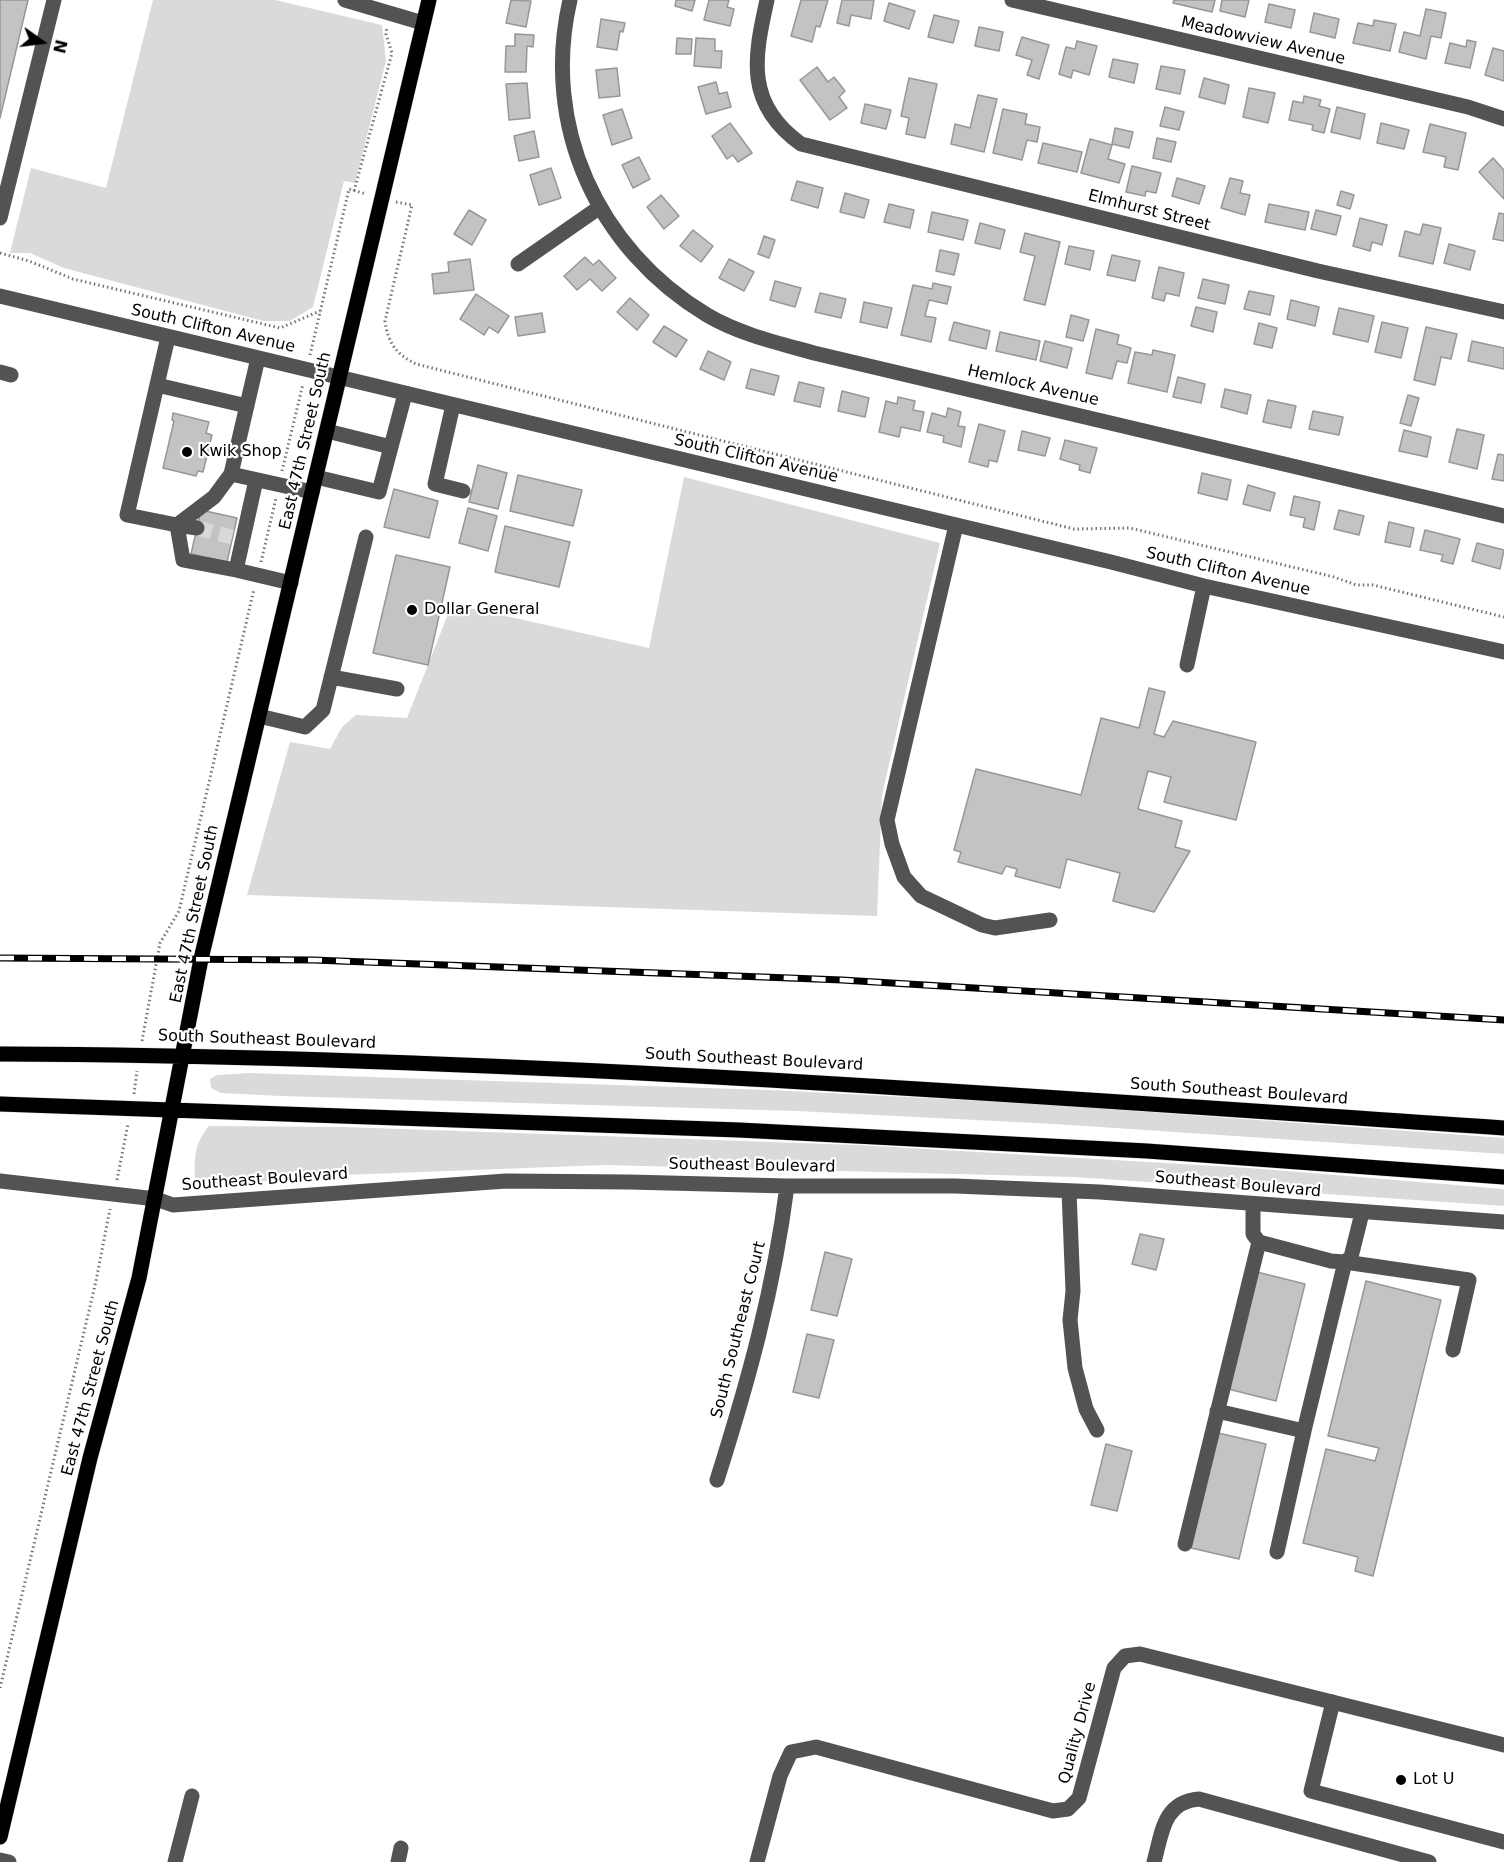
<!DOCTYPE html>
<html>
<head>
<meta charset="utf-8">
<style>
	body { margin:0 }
	#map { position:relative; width:1504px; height:1862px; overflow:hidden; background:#fff; font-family:"DejaVu Sans",sans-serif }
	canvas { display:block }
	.north { position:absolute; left:12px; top:12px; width:60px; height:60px; -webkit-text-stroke:4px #fff; paint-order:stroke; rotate:104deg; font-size:16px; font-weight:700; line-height:24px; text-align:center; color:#000 }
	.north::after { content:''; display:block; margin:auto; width:21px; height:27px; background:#000; clip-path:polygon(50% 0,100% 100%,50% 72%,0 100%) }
</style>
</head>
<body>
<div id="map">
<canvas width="1504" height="1862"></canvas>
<div class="north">N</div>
</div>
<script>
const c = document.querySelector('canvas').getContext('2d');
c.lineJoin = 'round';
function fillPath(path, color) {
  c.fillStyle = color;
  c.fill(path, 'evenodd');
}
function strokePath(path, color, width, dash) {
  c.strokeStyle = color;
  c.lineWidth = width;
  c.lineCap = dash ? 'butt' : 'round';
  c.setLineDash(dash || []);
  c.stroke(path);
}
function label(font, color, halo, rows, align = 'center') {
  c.font = font + ' "DejaVu Sans",sans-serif';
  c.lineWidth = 4.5;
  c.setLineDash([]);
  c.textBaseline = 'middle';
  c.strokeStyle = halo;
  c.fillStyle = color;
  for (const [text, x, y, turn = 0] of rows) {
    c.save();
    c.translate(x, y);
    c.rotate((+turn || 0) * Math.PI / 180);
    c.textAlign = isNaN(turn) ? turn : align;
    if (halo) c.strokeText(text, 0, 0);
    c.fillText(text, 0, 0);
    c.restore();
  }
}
fillPath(new Path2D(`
	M153,0H275L382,25L386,61L355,183L344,181L313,307L290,321H263L64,268L30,253H10L31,168L106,188Z
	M684,477L940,543L882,795L877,916L247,895L290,742L330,749L342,727L356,715L407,718L452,604L649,648Z
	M249,1073L769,1090L1024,1103L1504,1138V1154L1055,1124L797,1111L281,1096L221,1093L211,1088L210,1079L217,1075Z
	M209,1126L344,1127L858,1145L1250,1168L1504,1189V1206L1074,1177L604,1165L317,1176L220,1186L207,1185L195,1178C194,1157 195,1142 209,1126Z`), '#dadada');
const building = new Path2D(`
	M0,0H28L0,118Z
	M511,0L531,1L526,27L506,23Z
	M676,0H695L692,11L675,6Z
	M709,0H729L727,7L734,9L730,26L704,20Z
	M801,0H828L820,27L816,26L812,42L791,36Z
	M842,0H874L871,19L851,15L849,26L837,23Z
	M1174,0H1215L1212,12L1173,3Z
	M1222,0H1249L1245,17L1220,11Z
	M889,3L915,11L909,29L884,21Z
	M1269,4L1295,10L1291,28L1265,22Z
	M1426,9L1446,13L1441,38L1431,36L1426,59L1399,52L1404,32L1420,36Z
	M1314,13L1339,19L1335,38L1310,32Z
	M934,15L959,21L953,43L928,37Z
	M601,19L625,23L623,32L620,31L617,50L597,47Z
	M1374,20L1396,24L1390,51L1353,43L1358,23L1373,26Z
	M979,27L1003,32L999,51L975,46Z
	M515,34L534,35L533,47L527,46L526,72H505L506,46H515Z
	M1022,37L1049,45L1039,79L1027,75L1032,60L1016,55Z
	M677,38L692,39L691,54H676Z
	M696,38L715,39V51H722L721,68L694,66Z
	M1467,40L1476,42L1470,68L1445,63L1450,43L1466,47Z
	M1077,41L1097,46L1089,75L1073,70L1071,78L1059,74L1066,47L1075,49Z
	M1493,48L1504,51V81L1485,75Z
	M1113,59L1138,64L1134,83L1109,77Z
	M1161,66L1185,70L1180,94L1156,89Z
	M817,67L828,82L834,77L845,91L839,97L847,108L830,120L800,80Z
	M617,68L620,96L599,98L596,70Z
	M909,78L937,84L925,138L906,134L909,118L901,116Z
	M1204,78L1229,85L1225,104L1199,97Z
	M716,82L719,94L727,92L731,107L706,114L698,87Z
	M527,83L530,118L509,120L506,84Z
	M1249,88L1275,93L1268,123L1243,117Z
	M978,95L997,99L984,152L951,144L955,124L970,128Z
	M1304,96L1321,100L1319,106L1330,109L1324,133L1312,130L1313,125L1289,120L1293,101L1303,103Z
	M865,104L891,110L886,129L861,123Z
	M1165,107L1184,112L1179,130L1160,126Z
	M1337,107L1365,114L1360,139L1331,132Z
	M622,109L632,138L612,145L603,115Z
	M1003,109L1027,114L1025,124L1040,127L1037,142L1027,140L1022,160L993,153Z
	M730,123L752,153L738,162L733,155L727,159L712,136Z
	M1381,123L1409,130L1404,149L1377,143Z
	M1430,124L1466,133L1458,170L1444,167L1446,157L1423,152Z
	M1115,128L1133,132L1129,148L1112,144Z
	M534,131L539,157L519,161L514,136Z
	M1157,138L1176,142L1171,162L1153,158Z
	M1090,139L1112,145L1108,159L1125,164L1119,183L1081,173Z
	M1043,143L1082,152L1077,172L1038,163Z
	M639,157L650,179L633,188L622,165Z
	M1493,158L1504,170V199L1479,172Z
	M1132,166L1161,173L1156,193L1146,191L1145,196L1126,192Z
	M551,168L561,198L539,205L530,175Z
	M1177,178L1205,186L1199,204L1172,196Z
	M1230,178L1243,181L1240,193L1250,195L1245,215L1221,208Z
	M797,181L823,188L818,208L791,200Z
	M1341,191L1354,195L1350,209L1337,205Z
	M845,193L869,200L864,218L840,212Z
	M661,195L679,216L664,229L647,207Z
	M889,204L914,210L910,228L884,222Z
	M1269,204L1309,212L1305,230L1265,222Z
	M469,210L486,220L472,245L454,234Z
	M1316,210L1341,216L1336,235L1311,229Z
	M932,212L968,220L963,240L928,232Z
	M1499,213L1504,214V241L1493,239Z
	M1360,218L1387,225L1382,245L1372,242L1370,251L1353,246Z
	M980,223L1005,230L1000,249L975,243Z
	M1423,224L1441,228L1433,264L1399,256L1405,231L1420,235Z
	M693,230L713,246L701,262L680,246Z
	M1025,233L1060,242L1045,305L1024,300L1035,256L1020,252Z
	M764,236L775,240L769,258L758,254Z
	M1449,244L1475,251L1470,270L1444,263Z
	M1069,246L1094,251L1090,270L1065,264Z
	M940,250L959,254L954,275L936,271Z
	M1112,255L1140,261L1135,281L1107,275Z
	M585,257L593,265L599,260L616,278L602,291L590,279L577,290L564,276Z
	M470,259L474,290L434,294L432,274L449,272L448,262Z
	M729,259L754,272L744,291L719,278Z
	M1159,267L1184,273L1179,296L1166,293L1164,301L1152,298Z
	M1203,279L1229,285L1225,304L1198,298Z
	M775,281L801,288L795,307L770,300Z
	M933,283L951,287L947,304L929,300L925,316L936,318L931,342L901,335L913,285L932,289Z
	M1249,291L1274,296L1270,315L1244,309Z
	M820,293L846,299L841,318L815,312Z
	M476,294L509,316L498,333L489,327L484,335L460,319Z
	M630,298L649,315L637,330L617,312Z
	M1291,300L1319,307L1315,326L1287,319Z
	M864,302L892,308L887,328L860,322Z
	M1196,307L1217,312L1213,332L1191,326Z
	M1339,308L1374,316L1368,342L1333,334Z
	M542,313L545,332L518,336L515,317Z
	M1071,315L1089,320L1083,341L1066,337Z
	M954,322L990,331L986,349L949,340Z
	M1382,322L1408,328L1401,358L1375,352Z
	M1259,323L1277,328L1272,348L1254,344Z
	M664,326L687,340L676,357L653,342Z
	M1426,327L1457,334L1451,359L1441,357L1435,385L1414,380Z
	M1096,329L1119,335L1117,344L1131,348L1127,363L1117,361L1112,379L1086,373Z
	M1000,332L1040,341L1036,360L996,351Z
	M1045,341L1072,348L1067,368L1040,361Z
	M1472,341L1504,348V369L1468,361Z
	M1153,350L1175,355L1167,392L1128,383L1135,352L1152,355Z
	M708,351L731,362L724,380L700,369Z
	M751,369L779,376L774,395L746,388Z
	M1178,377L1205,384L1201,403L1173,397Z
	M799,382L824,388L820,407L794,401Z
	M1225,389L1251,395L1247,414L1221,407Z
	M842,391L869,398L865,417L838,411Z
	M1408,395L1419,398L1411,426L1400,423Z
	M898,397L915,401L913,410L924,412L920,431L901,427L899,437L879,432L886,401L897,404Z
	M1268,400L1296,406L1291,428L1263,422Z
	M948,408L961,412L958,426L965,427L961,447L943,442L944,436L927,432L932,413L946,417Z
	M1313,411L1343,417L1339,435L1309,429Z
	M173,413L209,422L206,433L212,435L203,472L198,471L196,476L163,468L174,421L172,420Z
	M979,424L1005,431L997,462L989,460L988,467L969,462Z
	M1457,429L1484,435L1477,469L1449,462Z
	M1404,430L1431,437L1427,457L1399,451Z
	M1022,431L1050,438L1045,456L1018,450Z
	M1065,440L1097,448L1090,473L1079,470L1080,465L1060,459Z
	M1498,454L1504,455V481L1492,479Z
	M478,465L507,473L498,509L469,502Z
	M1202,473L1231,480L1227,500L1198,493Z
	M518,475L582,490L573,526L510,511Z
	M1248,485L1275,493L1270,511L1243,504Z
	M394,489L438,501L429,538L384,527Z
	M1294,496L1320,502L1314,530L1303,527L1305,518L1290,515Z
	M468,508L497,516L488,551L459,543Z
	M201,510L237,518L227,562L191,554Z
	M1339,510L1364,516L1359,535L1334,529Z
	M1389,522L1414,528L1410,547L1385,542Z
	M505,526L570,542L559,587L495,572Z
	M1425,530L1460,539L1453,564L1441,561L1443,555L1420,550Z
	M1477,543L1504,550L1500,569L1472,561Z
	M396,555L450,567L428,665L373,653Z
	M1149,688L1165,692L1154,734L1164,737L1173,721L1256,742L1236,820L1164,802L1171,777L1148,771L1138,809L1182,821L1175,847L1190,851L1154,912L1113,901L1120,873L1067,859L1060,888L1015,876L1017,869L1006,866L1002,874L958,862L961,852L954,850L976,769L1081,795L1101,718L1139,728Z
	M1140,1234L1164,1239L1156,1270L1132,1264Z
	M825,1252L852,1259L837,1316L811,1310Z
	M1257,1272L1305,1284L1276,1401L1228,1389Z
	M1366,1281L1441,1300L1373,1576L1355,1571L1358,1557L1303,1543L1326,1449L1375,1461L1379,1448L1328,1436Z
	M807,1334L834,1340L819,1398L793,1392Z
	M1218,1433L1266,1444L1239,1559L1191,1548Z
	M1106,1444L1132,1451L1117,1511L1091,1505Z`);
fillPath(building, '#c3c3c3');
strokePath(building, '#979797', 1.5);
strokePath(new Path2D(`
	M197,528L232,537`), '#d9d9d9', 15, [15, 8]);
const major = new Path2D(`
	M0,1054C502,1056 1003,1094 1504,1128
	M0,1104L739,1130L1147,1151L1504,1177
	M0,1837L90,1458L139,1278L201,959L429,0`);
strokePath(major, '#dbdbdb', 16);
strokePath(new Path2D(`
	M354,191L392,53L386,34L387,27
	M396,202L412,205L385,321C388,343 396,354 416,364L1074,529L1130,528L1334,577L1356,585H1373L1504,617
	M0,253L29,261L73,279L280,328L320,311
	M310,355L349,189L366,194
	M282,471L303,384
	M261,562L276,498
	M142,1041L160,943L179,911L254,589
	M134,1094L137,1071
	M117,1180L128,1124
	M0,1688L96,1281L110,1209`), '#757575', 3, [1.5, 3]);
strokePath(new Path2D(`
	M345,0L423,23
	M570,0C541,125 597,249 707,315C739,334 778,343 814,353L1504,516
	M767,0C754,58 745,104 801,144L1318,271L1504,312
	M1012,0L1468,107L1504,119
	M0,218L54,0
	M518,264L600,207
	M0,296L1111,562L1204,586L1504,652
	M168,337L127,515L177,525L214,497L231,474
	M258,358L231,474L312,492
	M0,372L11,375
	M157,385L247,406
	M453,405L435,484L463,491
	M327,431L391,447
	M316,477L379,492L405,394
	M256,480L236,570L291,583
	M956,525L887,820L892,844L904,877L921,896L982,925L995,928L1050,920
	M197,528L177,525L183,560L236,570
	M1187,665L1204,586
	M331,677L397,689
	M259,716L305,727L323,710L366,537
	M0,1181L156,1199L173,1205L506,1181L629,1182L787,1186H955L1100,1192L1504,1222
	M1069,1191L1073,1291L1070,1320L1075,1368L1086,1409L1097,1430
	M1253,1205V1234L1259,1242L1331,1261L1345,1262L1351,1257L1362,1213
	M1217,1411L1304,1431L1345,1262L1469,1280L1453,1350
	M717,1480C748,1382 774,1289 787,1186
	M1185,1544L1259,1242
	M1277,1552L1304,1431
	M1333,1702L1311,1791L1504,1842
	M0,1860L9,1862
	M175,1862L192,1796
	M398,1862L401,1848
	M757,1862L780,1776L791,1752L816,1747L1053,1811L1068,1809L1079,1798L1114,1668L1125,1656L1140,1654L1504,1745
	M1154,1862C1162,1833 1163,1802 1199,1799L1429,1862`), '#535353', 15);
strokePath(major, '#000', 15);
const rail = new Path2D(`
	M0,958L313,960L842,980L1504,1020`);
strokePath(rail, '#000', 7);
strokePath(rail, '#fff', 4.5, [14]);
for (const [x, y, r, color] of [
	[187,452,6,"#000"],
	[412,610,6,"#000"],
	[1401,1780,6,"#000"]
]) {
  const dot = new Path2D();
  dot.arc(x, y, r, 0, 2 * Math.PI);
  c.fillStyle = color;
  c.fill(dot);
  strokePath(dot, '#fff', 2);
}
label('16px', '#000', '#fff', [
	["Meadowview Avenue",1263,41,13],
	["Elmhurst Street",1149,211,14],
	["South Clifton Avenue",213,329,13],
	["Hemlock Avenue",1033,386,13],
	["East 47th Street South",306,441,-77],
	["South Clifton Avenue",756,459,13],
	["South Clifton Avenue",1228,572,13],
	["East 47th Street South",195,914,-78],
	["South Southeast Boulevard",267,1040,2],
	["South Southeast Boulevard",754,1060,3],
	["South Southeast Boulevard",1239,1092,4],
	["Southeast Boulevard",752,1166,1],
	["Southeast Boulevard",265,1180,-4],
	["Southeast Boulevard",1238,1185,5],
	["South Southeast Court",739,1330,-76],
	["East 47th Street South",91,1388,-75],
	["Quality Drive",1078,1733,-75]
]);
label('16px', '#000', '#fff', [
	["Kwik Shop",199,452],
	["Dollar General",424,610],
	["Lot U",1413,1780]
], 'left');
</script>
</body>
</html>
